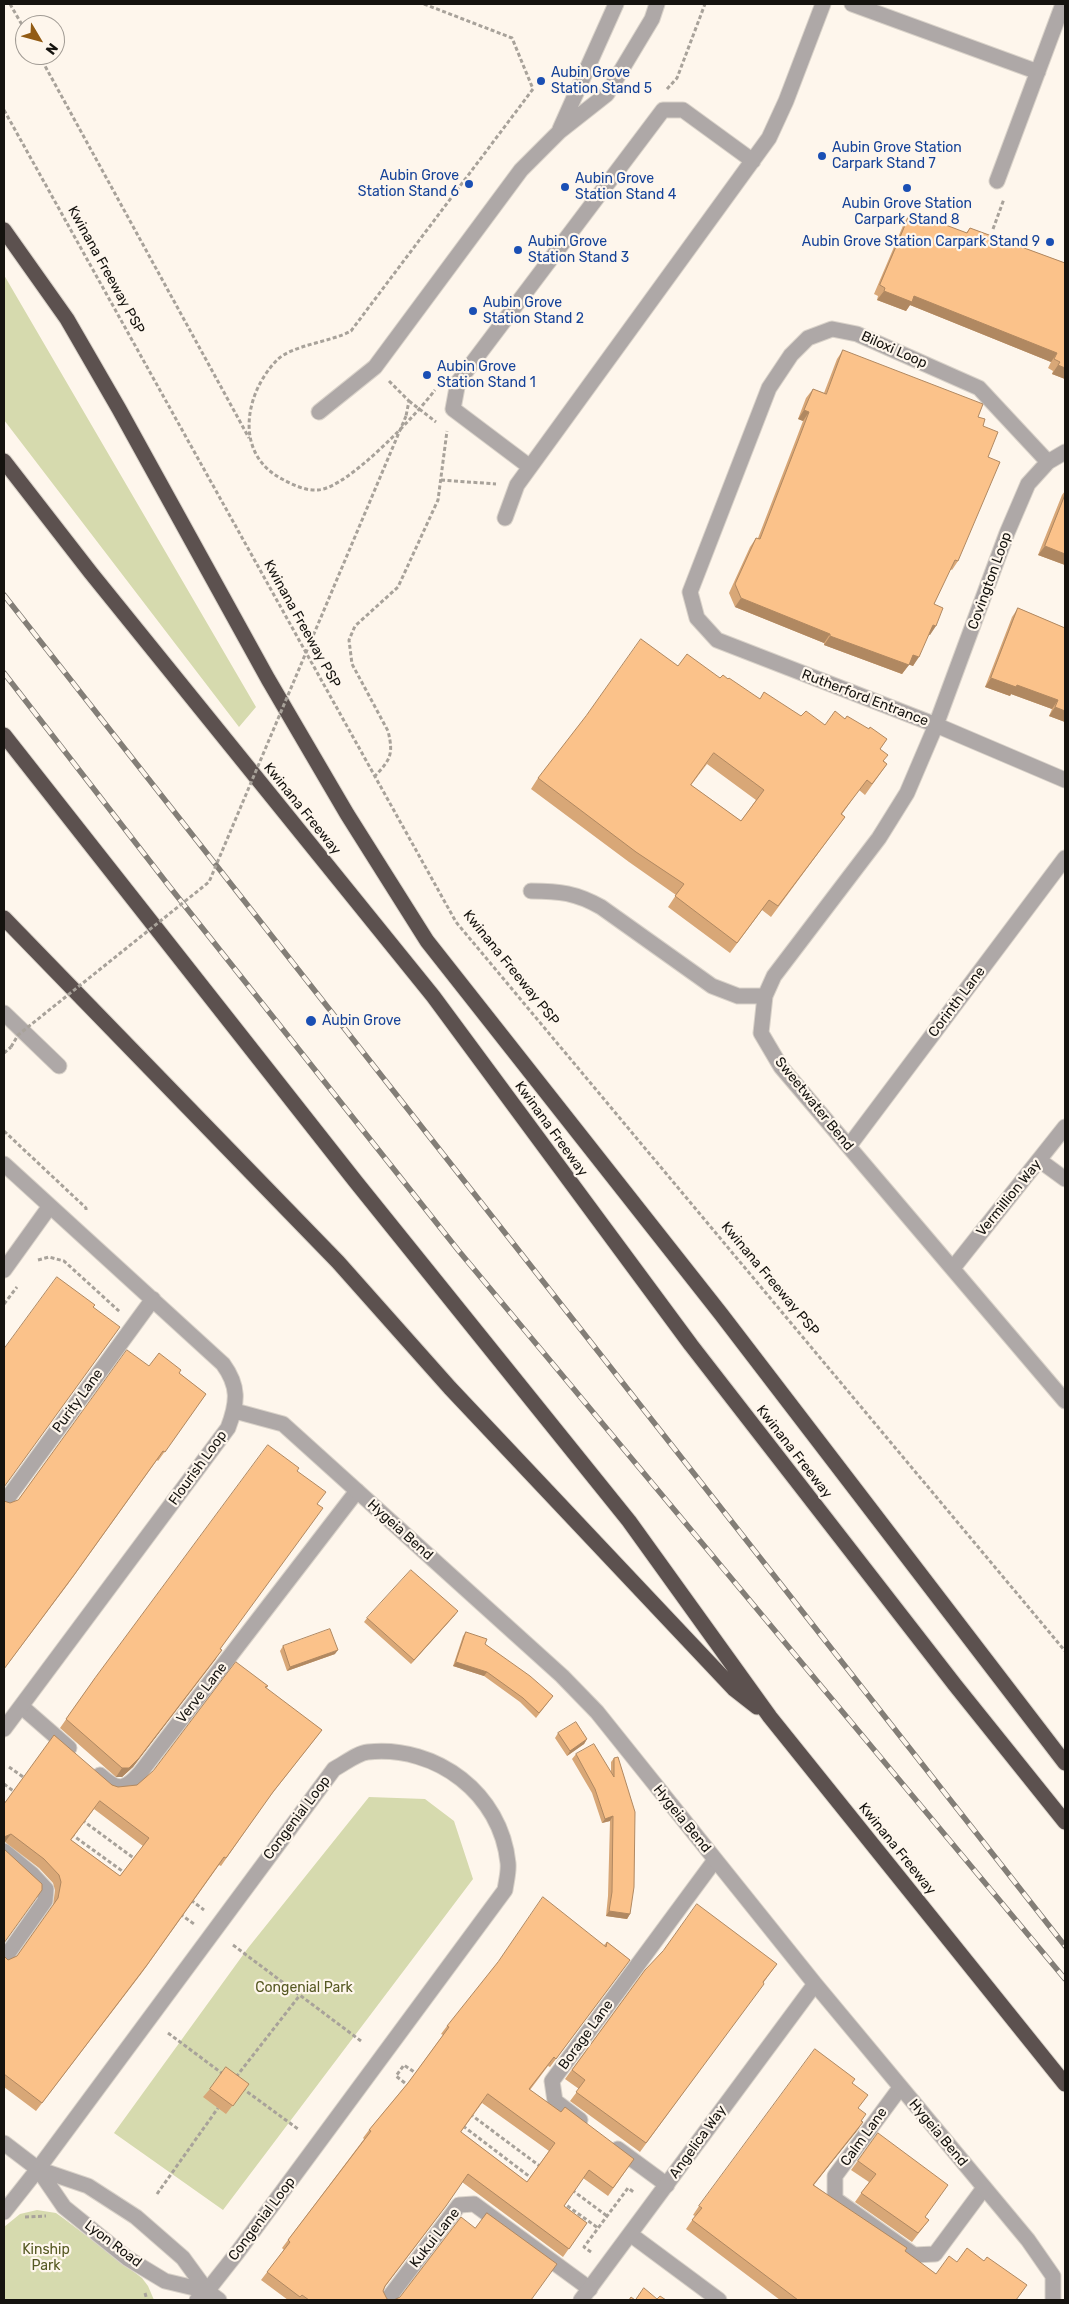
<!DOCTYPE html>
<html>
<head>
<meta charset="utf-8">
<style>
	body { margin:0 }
	#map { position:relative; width:1069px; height:2304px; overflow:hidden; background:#fef6ec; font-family:Rubik,sans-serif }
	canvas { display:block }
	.frame { position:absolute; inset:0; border:5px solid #15130f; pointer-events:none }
	.north { position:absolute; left:15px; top:15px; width:50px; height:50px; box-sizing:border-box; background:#fef6ec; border:1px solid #a19b94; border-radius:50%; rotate:127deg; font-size:14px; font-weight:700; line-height:20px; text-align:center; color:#15130f }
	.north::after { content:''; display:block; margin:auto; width:18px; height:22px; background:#925b14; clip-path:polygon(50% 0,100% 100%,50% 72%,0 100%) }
</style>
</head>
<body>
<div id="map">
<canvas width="1069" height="2304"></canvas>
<div class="frame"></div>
<div class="north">N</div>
</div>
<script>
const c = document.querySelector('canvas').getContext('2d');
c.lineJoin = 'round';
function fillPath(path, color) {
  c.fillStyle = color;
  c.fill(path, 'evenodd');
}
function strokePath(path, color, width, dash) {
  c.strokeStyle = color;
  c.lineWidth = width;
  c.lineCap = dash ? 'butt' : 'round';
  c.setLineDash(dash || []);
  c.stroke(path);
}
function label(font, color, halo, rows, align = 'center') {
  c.font = font + ' Rubik,sans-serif';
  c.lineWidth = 4.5;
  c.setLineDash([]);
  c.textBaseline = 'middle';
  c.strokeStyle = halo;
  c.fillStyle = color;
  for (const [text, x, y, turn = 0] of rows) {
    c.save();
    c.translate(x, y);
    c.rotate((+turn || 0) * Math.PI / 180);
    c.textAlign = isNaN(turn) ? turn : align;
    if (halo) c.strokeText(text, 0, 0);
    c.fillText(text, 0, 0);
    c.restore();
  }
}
fillPath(new Path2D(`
	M4,275L256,707L239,727L4,420Z
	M369,1797L425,1799L454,1821L473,1879L223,2210L114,2133L248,1948Z
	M37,2210L56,2213L63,2218L142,2278L148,2286L154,2300H4V2227L20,2214Z`), '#d6daae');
const lane = new Path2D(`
	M852,4L1038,72
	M560,129L616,4
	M997,181L1063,4
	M319,412L375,367L521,170L560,131L607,94L652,19L657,4
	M530,467L453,409L458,382L663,110H683L753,161
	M505,518L517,485L769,138L786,101L823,4
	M4,1013L59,1066
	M22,1707L69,1748
	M100,1775C118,1791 124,1791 140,1773L357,1491
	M4,1851L32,1874L46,1889L45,1901L4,1959
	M900,2088L835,2176V2199L914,2255L935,2254L984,2188
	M580,2120L555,2101L552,2081L715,1860
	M618,2149L667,2185
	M387,2300L459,2205L474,2204L590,2289`);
const street = new Path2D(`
	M1065,452L1048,462L1028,484L1007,533L936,725L907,793L879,838L774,976L765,996L761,1033L781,1067L1065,1401
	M1048,462L979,388L857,334L832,329L808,338L791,355L769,388L690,592L697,618L717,640L936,725L1065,780
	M531,891C560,891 576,893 601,907L712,986L738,996H765
	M849,1146L1065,858
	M1039,1160L1065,1179
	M4,1164L223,1364C239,1386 238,1402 228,1428L4,1729
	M953,1268L1065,1127
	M4,1270L50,1206
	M235,1411L283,1424L562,1676L597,1712L815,1984L1028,2240L1053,2276V2300
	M4,1503L153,1299
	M4,2143L38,2169L88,2186L136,2217L183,2258L207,2291L219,2300
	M38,2169L64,2207L127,2258L165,2281L207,2291
	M4,2212L38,2169L334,1769C344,1764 357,1753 368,1752C437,1745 501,1794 508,1863C509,1872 506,1882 505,1890L237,2253L207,2291L197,2300
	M630,2234L719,2300
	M581,2300L815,1984`);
const highway = new Path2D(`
	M4,230L67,319L119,409L268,679L347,814L427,941L721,1314L1065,1763
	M4,461L91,573L433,996L691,1345L955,1685L1065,1822
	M4,735L356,1182L629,1521L770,1717L1065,2084
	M4,918L338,1262L450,1388L734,1689L757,1707`);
strokePath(lane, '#d9d2c9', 17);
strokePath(street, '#d9d2c9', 17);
strokePath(highway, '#d9d2c9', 17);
strokePath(new Path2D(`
	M10,4L25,30
	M424,4L512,38L533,89L351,331C331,342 292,345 277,360C244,394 234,454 282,479C293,485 306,491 318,490C348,488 417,414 435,390
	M39,55L249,438
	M667,89L677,78L705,4
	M4,110L456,922L1065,1651
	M993,229L1004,199
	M389,381L409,401L406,416
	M409,401L436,422
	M441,480L496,484
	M374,777C390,760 394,755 388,731L352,664L349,640L355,626L398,587L438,500L447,431
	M4,1053L11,1047
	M4,1131L86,1208V1212
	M38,1260L49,1257L64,1261L120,1312
	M4,1304L17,1287
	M9,1767L26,1779
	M4,1784L16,1793
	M82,1820L135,1859
	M71,1834L125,1873
	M191,1900L204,1910
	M180,1914L194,1924
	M233,1945L361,2041
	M168,2033L223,2074
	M236,2077L300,1995
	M410,2087L396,2076L404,2065L417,2074
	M242,2088L298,2129
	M470,2114L541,2167
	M463,2126L534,2180
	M572,2190L607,2216
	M157,2194L218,2108
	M562,2202L598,2228
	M25,2217L46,2216
	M591,2252L584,2247L628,2188L635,2193
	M145,2293L147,2300`), '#a8a29a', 3, [4, 2.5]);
strokePath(lane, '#aea8a7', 15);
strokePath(street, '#aea8a7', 15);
strokePath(highway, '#5c514f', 15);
const rail = new Path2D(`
	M4,595L1065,1946
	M4,673L169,886L458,1250L1065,1979`);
strokePath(rail, '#837e77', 5.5);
strokePath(rail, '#fef6ec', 4, [11]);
strokePath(new Path2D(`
	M11,1047L18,1035L209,882L406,416`), '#a8a29a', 3, [4, 2.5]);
fillPath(new Path2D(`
	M911,212L966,233L970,228L1065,263V379L1052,374L1053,371L1048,368L1051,362L910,305L906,311L877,300L878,296L874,294L905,221Z
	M843,350L978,417L983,426L988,457L958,561L952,570L950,569L934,604L930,635L929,634L913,666L909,664L902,674L824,645V643L735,607L729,593L750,547L756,538H758L795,442L803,421L798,419L806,398L813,389L824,393L837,359Z
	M1065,491V565L1038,555L1062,495Z
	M1018,608L1065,628V722L1049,716L1052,709L1011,694L1010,696L985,687L1012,617Z
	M678,666L720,678L728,679L760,699L801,716L825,725L845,719L869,729L887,739L880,749L884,761L887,764L865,795L859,790L842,814L845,817L771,917L762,910L730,953L668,907L676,895L629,862L531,789L538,778ZM707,764L756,800L741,821L691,785Z
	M149,1366L179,1373L206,1394L158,1461L157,1460L68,1584L4,1669V1500V1501L10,1503L18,1500Z
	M297,1471L317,1504L220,1649L216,1659L133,1767L122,1777H116L60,1728L95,1678Z
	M455,1615L411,1664L364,1622L367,1618Z
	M466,1632L485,1644L553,1696L536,1718L520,1702L484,1676L453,1666L463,1636Z
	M283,1646L335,1654L287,1671L280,1651Z
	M268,1686L266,1689L322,1730L267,1800L221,1866L219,1865L141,1974L36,2111L4,2087V1956L8,1960L17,1956L53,1906L55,1890L53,1883L39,1868L5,1842H4V1804L112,1785L118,1787L137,1785ZM94,1809L143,1846L120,1876L71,1840Z
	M558,1733L587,1739L584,1744L567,1756L555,1738Z
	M576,1754L611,1772V1762L614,1758L630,1914L627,1919L606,1916L608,1896L610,1821L602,1823L592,1793L572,1759Z
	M607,1942L630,1960L550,2067L548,2066L530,2090L561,2112L634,2159L608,2196L583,2178L564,2206L587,2223L563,2257L462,2182L440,2214L385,2287L383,2291L387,2299L390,2300H288L261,2280L284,2250L282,2248L288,2240L364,2139L363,2138L369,2130L408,2083L443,2035L441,2034L447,2026L604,1945ZM482,2103L549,2151L527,2182L461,2132Z
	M777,1964L640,2152L570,2101L579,2089L565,2079L645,1970Z
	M853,2083L861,2121L863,2122L814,2185L936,2274L957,2262L1016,2300H780L686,2229L695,2216L693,2215L699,2206Z
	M249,2084L226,2114L203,2097L210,2089Z
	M878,2133L925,2217L929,2220L912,2242L855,2202L869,2182L851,2170Z`), '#d8a777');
fillPath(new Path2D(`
	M884,291L914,296L1057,353L1051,362L910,305L906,311L877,300Z
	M1058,365L1065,368V379L1052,374Z
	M804,410L809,412L803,421L798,419Z
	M1045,546L1065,554V565L1038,555Z
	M741,598L830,634L824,643L735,607Z
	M933,625L936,626L930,635L927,634Z
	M830,636L909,665L902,674L824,645Z
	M913,655L919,657L913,666L907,664Z
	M991,678L1017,685L1058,700L1052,709L1011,694L1010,696L985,687Z
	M1055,707L1065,711V722L1049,716Z
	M458,1611L455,1615L411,1664L414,1660Z
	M222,1650L133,1767L122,1777H116L122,1768Z
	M338,1650L335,1654L287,1671L290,1667Z
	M456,1662L487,1672L484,1676L453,1666Z
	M587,1739L584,1744L567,1756L570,1751Z
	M613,1816L610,1821L602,1823L605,1819Z
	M11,1834L5,1842H4V1837Z
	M609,1911L630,1914L627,1919L606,1916Z
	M863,2122L857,2131L807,2193L813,2185Z`), '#b08861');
const building = new Path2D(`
	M911,212L967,233L970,228L1065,263V368L1058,365L1060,362L1054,359L1057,353L914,296L912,302L884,291L885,288L880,285Z
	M843,350L983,404L978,417L985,419L983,426L998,432L988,457L1000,462L958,561L955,560L934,604L943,608L936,626L933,625L919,657L913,655L909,665L830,636V634L741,598L735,584L756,538L760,539L801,433L809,412L804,410L813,389L826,394Z
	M1065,495V554L1045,546Z
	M1018,608L1065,628V711L1055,707L1058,700L1017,685L1016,687L991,678Z
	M641,639L678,666L687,654L720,678L723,675L728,679L729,678L760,699L764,692L801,716L806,711L825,725L835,711L845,719L847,716L869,729L870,727L887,739L880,749L888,755L883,761L887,764L872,784L867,780L841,814L845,817L778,906L769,900L737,943L675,896L684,884L636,852L538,778L586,716ZM714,753L764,790L741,821L691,785Z
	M57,1277L95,1305L93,1307L120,1327L4,1487V1349Z
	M127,1350L149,1366L159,1353L181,1370L179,1373L206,1394L165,1452L163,1451L74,1575L4,1669V1500V1501L10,1503L18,1500Z
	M268,1445L299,1468L297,1471L326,1492L317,1504L323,1508L220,1649L222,1650L139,1758L129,1768H122L66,1719L95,1678Z
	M411,1570L458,1611L414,1660L367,1618Z
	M330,1629L338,1650L290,1667L283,1646Z
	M466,1632L487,1639L485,1644L530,1676L553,1696L539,1713L523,1698L487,1672L456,1662Z
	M236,1662L268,1686L265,1687L322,1730L273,1792L226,1858L224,1857L147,1965L42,2103L4,2074V1956L8,1960L17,1956L58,1898L61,1882L59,1875L44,1859L11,1834L4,1837V1804L54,1735L112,1785L118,1787L137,1785L153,1771ZM100,1801L149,1838L120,1876L71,1840Z
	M576,1722L587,1739L570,1751L558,1733Z
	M594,1744L614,1777V1758L618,1757L635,1812L634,1887L630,1914L609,1911L612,1892L613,1816L605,1819L595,1789L576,1754Z
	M4,1849L42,1884V1890L4,1943Z
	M543,1897L606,1947L607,1942L630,1960L556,2059L554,2057L529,2089L561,2112L565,2107L634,2159L613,2188L589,2170L564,2206L587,2223L569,2249L468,2174L446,2206L385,2286L383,2291L387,2299L390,2300H309L302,2295L300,2297L267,2272L290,2242L288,2240L371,2131L369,2130L408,2083L449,2027L447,2026L498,1962ZM488,2094L555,2143L527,2182L461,2132Z
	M697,1904L777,1964L763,1982L764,1984L646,2143L576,2092L585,2080L572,2070L645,1970L663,1951Z
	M815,2049L855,2079L852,2083L868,2095L858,2108L866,2114L861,2121L863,2122L813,2185L907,2248L905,2251L936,2274L949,2256L957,2262L967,2248L984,2261L987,2257L1027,2285L1016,2300H798L692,2220L702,2208L699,2206Z
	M226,2067L249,2084L233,2106L210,2089Z
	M878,2133L948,2185L925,2217L929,2220L918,2233L861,2193L876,2174L858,2161Z
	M487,2213L557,2264L531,2300H394L400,2297L461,2217L475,2228Z
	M644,2288L657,2299L660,2296L666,2300H629L631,2297L635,2300Z`);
fillPath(building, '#fbc28a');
strokePath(building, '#b08861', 1);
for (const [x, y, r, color] of [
	[541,81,5,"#1a4fb4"],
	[822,156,5,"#1a4fb4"],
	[469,184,5,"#1a4fb4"],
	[565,187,5,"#1a4fb4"],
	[907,188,5,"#1a4fb4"],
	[1050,242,5,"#1a4fb4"],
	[518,250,5,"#1a4fb4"],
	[473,311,5,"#1a4fb4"],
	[427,375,5,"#1a4fb4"],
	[311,1021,6,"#1a4fb4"]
]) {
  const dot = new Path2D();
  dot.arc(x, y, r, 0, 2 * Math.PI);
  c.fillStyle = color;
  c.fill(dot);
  strokePath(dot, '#fef6ec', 2);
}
label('14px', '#164399', '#fef6ec', [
	["Aubin Grove",551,73],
	["Station Stand 5",551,89],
	["Aubin Grove Station",832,148],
	["Carpark Stand 7",832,164],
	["Aubin Grove",459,176,"right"],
	["Station Stand 6",459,192,"right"],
	["Aubin Grove",575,179],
	["Station Stand 4",575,195],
	["Aubin Grove Station",907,204,"center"],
	["Carpark Stand 8",907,220,"center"],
	["Aubin Grove",528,242],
	["Station Stand 3",528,258],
	["Aubin Grove Station Carpark Stand 9",1040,242,"right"],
	["Aubin Grove",483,303],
	["Station Stand 2",483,319],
	["Aubin Grove",437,367],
	["Station Stand 1",437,383],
	["Aubin Grove",322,1021]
], 'left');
label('14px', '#15130f', '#fef6ec', [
	["Kwinana Freeway PSP",106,270,61],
	["Biloxi Loop",894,350,24],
	["Covington Loop",990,581,-70],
	["Kwinana Freeway PSP",302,624,61],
	["Rutherford Entrance",865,698,21],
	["Kwinana Freeway",302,809,51],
	["Kwinana Freeway PSP",511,968,51],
	["Corinth Lane",957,1002,-53],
	["Sweetwater Bend",814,1104,51],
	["Kwinana Freeway",551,1129,54],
	["Vermillion Way",1009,1198,-51],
	["Kwinana Freeway PSP",770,1279,50],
	["Purity Lane",78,1401,-54],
	["Kwinana Freeway",794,1452,52],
	["Flourish Loop",198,1468,-54],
	["Hygeia Bend",400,1530,42],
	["Verve Lane",202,1693,-52],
	["Congenial Loop",297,1818,-53],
	["Hygeia Bend",682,1819,51],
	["Kwinana Freeway",897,1849,51],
	["Borage Lane",586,2035,-54],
	["Hygeia Bend",938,2133,50],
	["Calm Lane",864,2137,-54],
	["Angelica Way",698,2142,-54],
	["Congenial Loop",262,2219,-53],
	["Kukui Lane",435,2238,-52],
	["Lyon Road",113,2244,37]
]);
label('14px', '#565923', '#fef6ec', [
	["Congenial Park",304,1988],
	["Kinship",46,2250],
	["Park",46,2266]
]);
</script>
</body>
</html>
